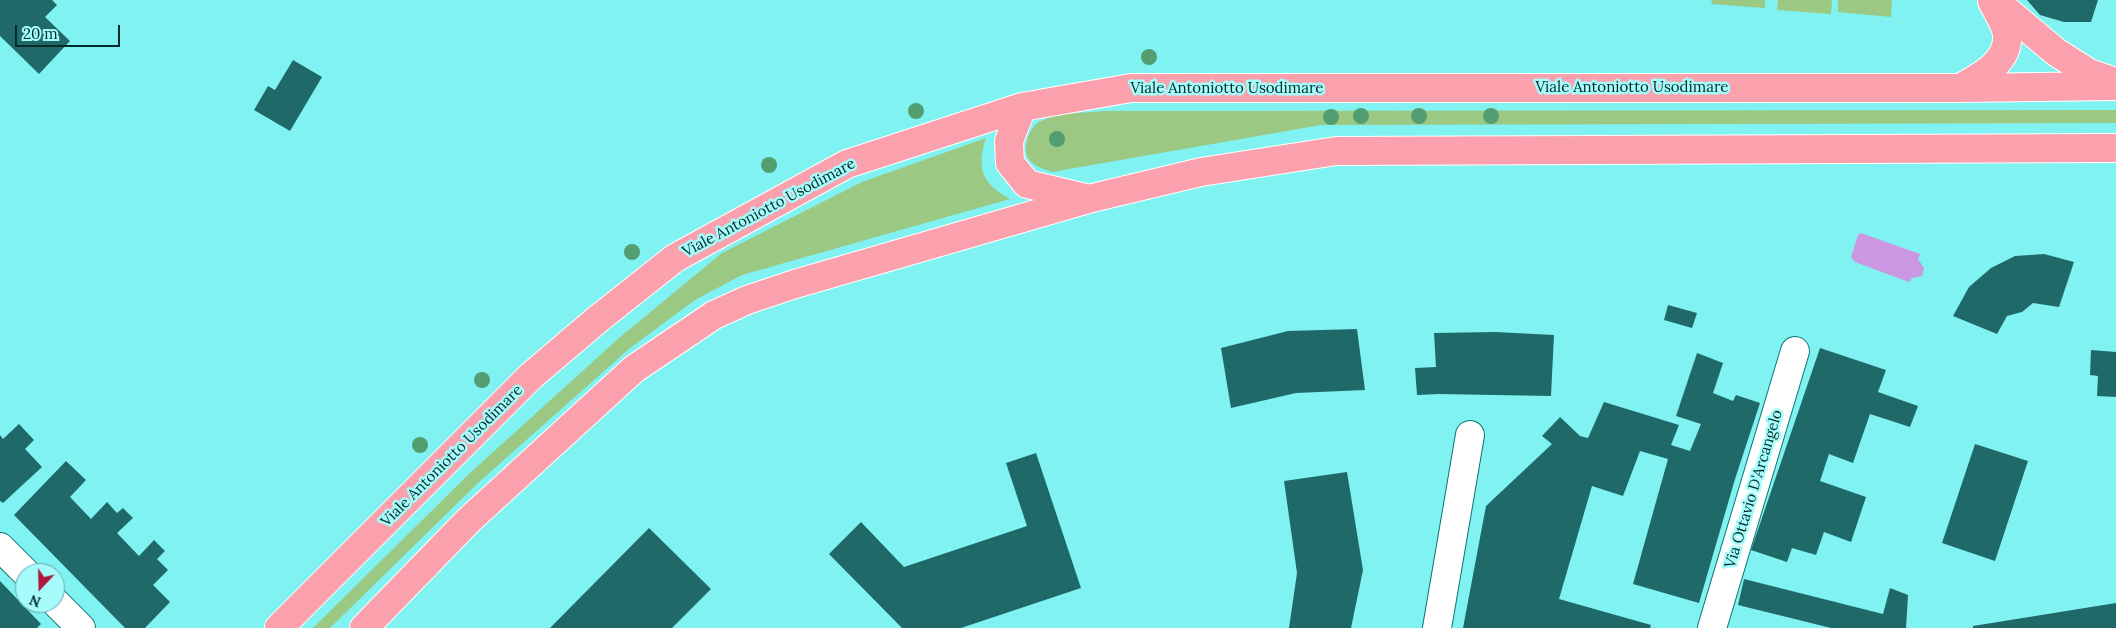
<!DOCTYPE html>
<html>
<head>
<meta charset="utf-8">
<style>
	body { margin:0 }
	#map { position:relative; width:2116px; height:628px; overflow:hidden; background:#80f2f2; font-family:Lora,serif }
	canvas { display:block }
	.north { position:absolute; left:15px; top:563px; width:50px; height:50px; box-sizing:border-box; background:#a5fcfb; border:1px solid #65a8a8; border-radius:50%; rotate:201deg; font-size:14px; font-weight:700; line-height:20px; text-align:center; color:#042b2b }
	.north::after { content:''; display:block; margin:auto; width:18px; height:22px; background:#ad183c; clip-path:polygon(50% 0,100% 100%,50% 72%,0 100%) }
	.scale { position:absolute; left:15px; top:25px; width:105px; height:22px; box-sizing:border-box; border:2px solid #042b2b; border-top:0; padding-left:6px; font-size:15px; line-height:18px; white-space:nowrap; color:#042b2b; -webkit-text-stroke:4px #a5fcfb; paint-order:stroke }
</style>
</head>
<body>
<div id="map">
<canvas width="2116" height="628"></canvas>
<div class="north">N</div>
<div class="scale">20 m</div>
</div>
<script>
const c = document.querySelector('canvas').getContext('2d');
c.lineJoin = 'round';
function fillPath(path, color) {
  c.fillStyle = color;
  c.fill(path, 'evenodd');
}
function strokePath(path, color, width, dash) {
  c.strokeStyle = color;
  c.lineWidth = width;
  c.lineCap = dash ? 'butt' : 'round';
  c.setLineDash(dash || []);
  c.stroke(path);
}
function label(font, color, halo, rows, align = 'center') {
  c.font = font + ' Lora,serif';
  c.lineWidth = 5;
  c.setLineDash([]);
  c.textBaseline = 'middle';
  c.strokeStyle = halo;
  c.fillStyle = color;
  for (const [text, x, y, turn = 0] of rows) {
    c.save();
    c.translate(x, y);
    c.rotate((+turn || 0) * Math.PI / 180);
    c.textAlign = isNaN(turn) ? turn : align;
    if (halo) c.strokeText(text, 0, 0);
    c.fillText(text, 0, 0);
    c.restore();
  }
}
fillPath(new Path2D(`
	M1712,0H1765V8L1711,4Z
	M1778,0H1832L1831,14L1777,10Z
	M1838,0H1892L1891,17L1838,12Z
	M2116,110V123L1321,125L1052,172C1044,169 1033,166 1028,158C1022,146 1030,126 1041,121C1059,112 1084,113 1103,111Z
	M986,138C976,168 982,184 1010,199L742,275L695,300L630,348L479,482L330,628H313L469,474L619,338L722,253L862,182Z`), '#9bc883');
fillPath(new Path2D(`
	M1861,233L1920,254L1918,259L1924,268L1922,276L1912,278L1909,282L1855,262L1851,257L1858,235Z`), '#ca97e0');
fillPath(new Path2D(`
	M0,0H52L57,5L45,17L70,41L39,74L0,36Z
	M2027,0H2098L2091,22H2064L2040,15Z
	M293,60L322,77L290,131L254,110L268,86L275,90Z
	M2044,254L2074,262L2059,307L2033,303L2022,312L2007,316L1997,334L1953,316L1969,287L1991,268L2015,256Z
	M1668,305L1697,313L1692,328L1664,320Z
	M1357,329L1365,390L1296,393L1231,408L1221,348L1288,331Z
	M1495,332L1554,335L1551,396L1439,394L1417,395L1415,368L1436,367L1434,333Z
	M1820,348L1886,370L1878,392L1918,406L1910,427L1870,414L1853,463L1829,454L1820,481L1866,497L1851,542L1824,532L1816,555L1792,548L1787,562L1751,550Z
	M2091,350L2116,352V397L2097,396L2098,376L2090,375Z
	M1697,353L1723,363L1713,393L1733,401L1736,395L1760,403L1735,479L1699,603L1633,584L1668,459L1640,451L1623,496L1592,486L1559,599L1651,625L1650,628H1463L1486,506L1552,444L1542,436L1560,417L1580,436L1588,438L1604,402L1679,425L1671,445L1690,451L1701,424L1676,416Z
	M19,424L34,440L25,449L42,467L3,503L0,501V435L3,439Z
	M1975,444L2028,461L1995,561L1942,543Z
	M1036,453L1081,588L961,628H902L829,554L861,522L904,567L1027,526L1006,463Z
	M66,461L86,480L70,497L91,519L107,502L117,513L123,508L133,518L117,533L139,556L154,540L165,551L157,559L168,570L153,585L170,602L145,628H125L14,515Z
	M1347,472L1363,570L1351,628H1289L1297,573L1284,481Z
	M649,528L711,589L672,628H550Z
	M1744,579L1883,614L1890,588L1908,595L1906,628H1831L1738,605Z
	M0,581L41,624L37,628H0Z
	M2116,603V628H1973V626Z`), '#206969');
const minor = new Path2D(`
	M0,547L26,573
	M55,602L81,628
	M1437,628L1470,435
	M1712,628L1795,351`);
const major = new Path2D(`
	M1994,0L2056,52L2089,73L2115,82
	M1960,88C1980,77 2010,62 2007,34C2005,22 1997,12 1992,1
	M1022,107L1009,141L1010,163L1027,184L1086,198
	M279,628L531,376L598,319L675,258L847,164L1022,107L1131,88H1959L2116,86
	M364,628L469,520L634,369L714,315L747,300L795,284L1088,199L1201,172L1336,151L2116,148`);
strokePath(minor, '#0c7373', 30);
strokePath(major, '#fff', 30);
strokePath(minor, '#fff', 28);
strokePath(major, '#faa1ad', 28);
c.fillStyle = '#529e71';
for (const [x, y] of [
	[1149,57],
	[916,111],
	[1361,116],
	[1419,116],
	[1491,116],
	[1331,117],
	[1057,139],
	[769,165],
	[632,252],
	[482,380],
	[420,445]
]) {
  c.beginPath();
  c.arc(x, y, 8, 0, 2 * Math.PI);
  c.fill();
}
label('15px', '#042b2b', '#a5fcfb', [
	["Viale Antoniotto Usodimare",1632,88],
	["Viale Antoniotto Usodimare",1227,89],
	["Viale Antoniotto Usodimare",769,208,-28],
	["Viale Antoniotto Usodimare",452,456,-45],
	["Via Ottavio D'Arcangelo",1754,489,-73]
]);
</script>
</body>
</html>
